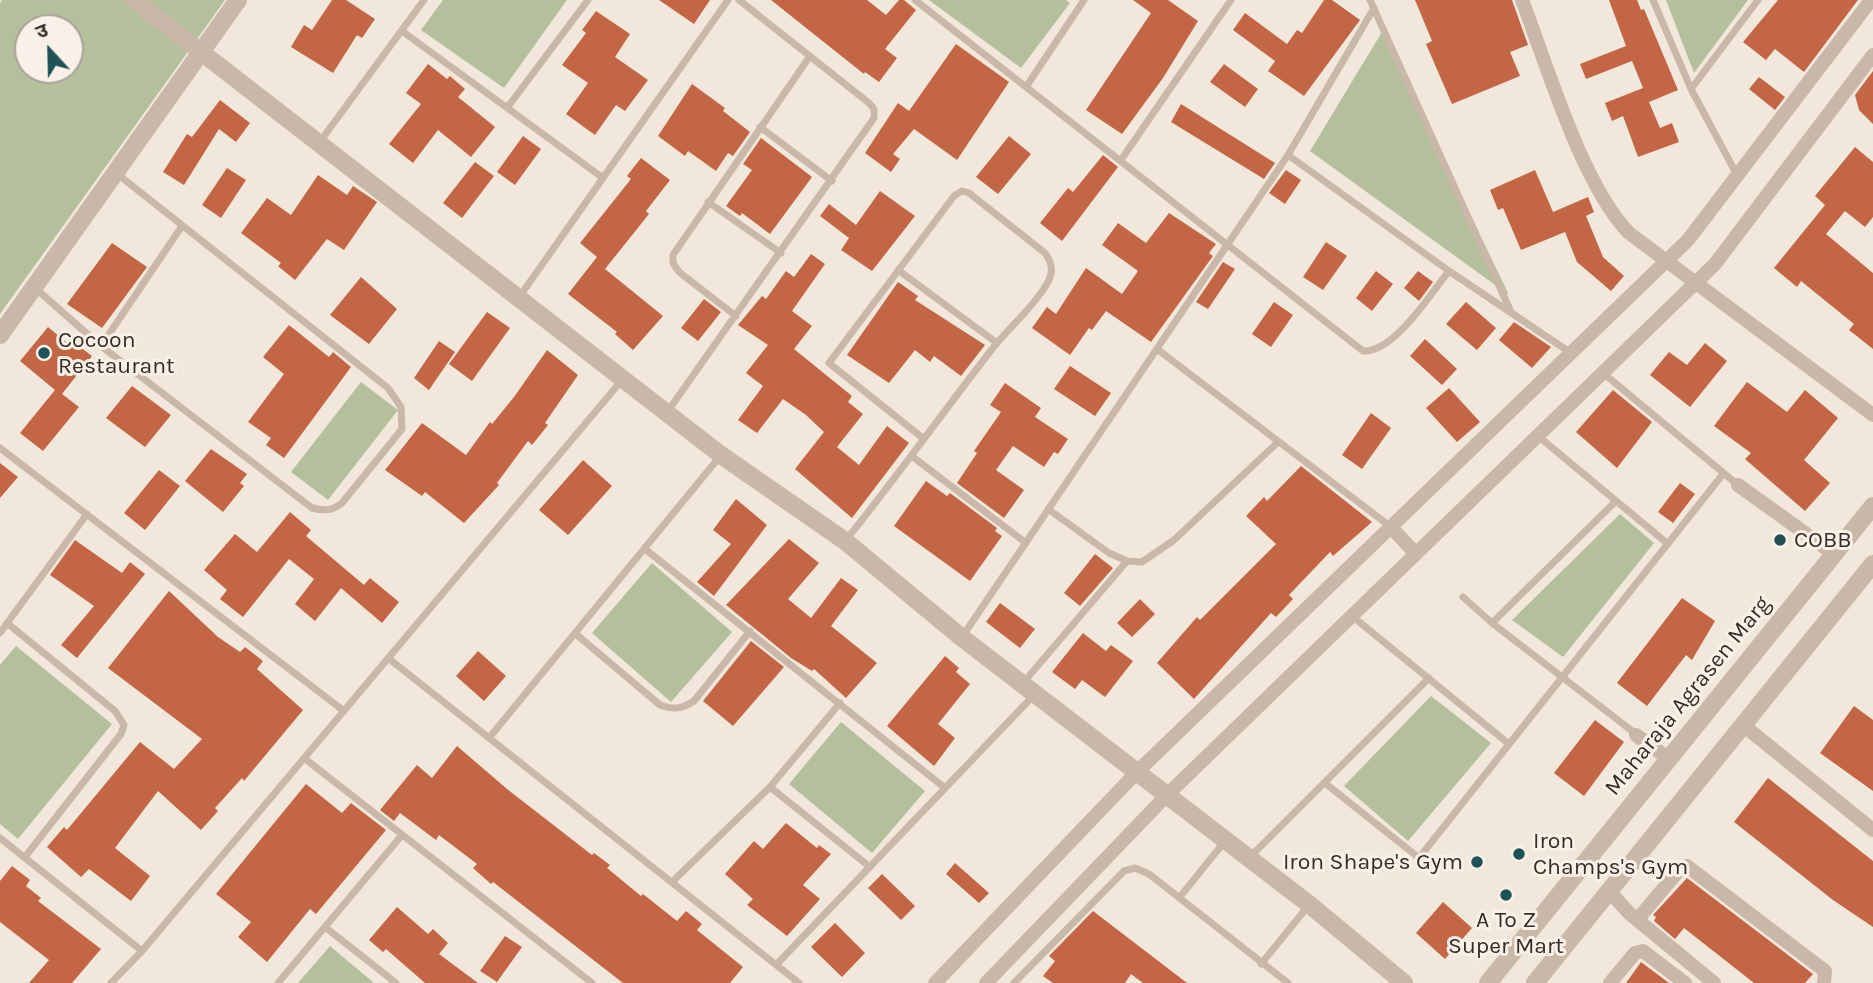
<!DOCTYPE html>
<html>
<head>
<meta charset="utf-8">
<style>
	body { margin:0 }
	#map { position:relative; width:1873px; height:983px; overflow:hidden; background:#f1e7db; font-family:Karla,"Noto Sans Devanagari",sans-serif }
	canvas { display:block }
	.north { position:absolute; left:14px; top:14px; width:70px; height:70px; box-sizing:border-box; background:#f9f1e7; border:2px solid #aba29a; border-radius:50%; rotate:338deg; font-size:19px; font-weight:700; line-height:28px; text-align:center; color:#352c27 }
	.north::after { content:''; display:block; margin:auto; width:24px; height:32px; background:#1e5256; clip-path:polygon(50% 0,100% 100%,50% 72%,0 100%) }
</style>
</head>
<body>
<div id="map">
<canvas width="1873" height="983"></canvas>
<div class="north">उ</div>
</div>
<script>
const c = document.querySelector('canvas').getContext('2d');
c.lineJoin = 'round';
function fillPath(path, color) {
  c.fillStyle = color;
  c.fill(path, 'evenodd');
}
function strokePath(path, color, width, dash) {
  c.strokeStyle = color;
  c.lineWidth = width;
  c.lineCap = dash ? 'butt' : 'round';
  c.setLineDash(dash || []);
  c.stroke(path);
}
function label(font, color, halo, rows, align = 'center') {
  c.font = font + ' Karla,sans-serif';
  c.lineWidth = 6;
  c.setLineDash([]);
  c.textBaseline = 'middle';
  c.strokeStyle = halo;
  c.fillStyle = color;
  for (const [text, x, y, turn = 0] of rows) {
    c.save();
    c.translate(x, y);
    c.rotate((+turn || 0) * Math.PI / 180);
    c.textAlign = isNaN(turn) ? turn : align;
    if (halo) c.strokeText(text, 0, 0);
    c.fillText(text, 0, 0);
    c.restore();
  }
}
fillPath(new Path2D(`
	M2,0H225L0,314V3ZM28,28H70V70H28Z
	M443,0H567L504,88L421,30Z
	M929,0H1066L1070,3L1021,68Z
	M1666,0H1748L1694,73Z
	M1382,32L1509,295L1310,151Z
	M361,382L398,410L328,500L291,472Z
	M1620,514L1654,543L1563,657L1512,620Z
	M652,563L732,632L671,702L592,633Z
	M16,646L112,724L18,839L0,824V665Z
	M1431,696L1491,743L1408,841L1344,786Z
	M841,722L925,791L872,853L789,784Z
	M330,946L374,983H298Z`), '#b3c09b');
fillPath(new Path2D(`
	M332,0H346L375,19L362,38L357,35L333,73L291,47L304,25L312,30Z
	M659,0H710L694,24Z
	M771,0H867L886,15L899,0H904L916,10L885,49L897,58L879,82L865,72L864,74Z
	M1133,0H1168L1198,21L1163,78L1122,134L1086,110L1151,13Z
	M1324,0H1332L1360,20L1304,96L1268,71L1275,61L1233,30L1245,13L1287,44L1297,30L1302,33Z
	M1415,0H1512L1528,45L1510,52L1520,76L1452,104L1426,44L1432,41Z
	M1609,0H1637L1641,10L1644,9L1678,90L1649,102L1660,128L1672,123L1679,142L1638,157L1623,116L1612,121L1605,103L1643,88L1632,61L1586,79L1580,64L1626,46Z
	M1778,0H1858L1804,72L1775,49L1766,60L1743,42Z
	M596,11L630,34L615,57L648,80L625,111L616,105L595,135L566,114L588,83L562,65L586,33L582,30Z
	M956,44L1009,82L957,160L914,129L893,154L900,159L891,172L865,153L898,103L909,111Z
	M428,64L447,79L450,76L465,89L458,97L495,127L471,157L438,130L413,163L389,144L421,104L406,93Z
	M1224,64L1258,89L1245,107L1210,82Z
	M1873,71V124L1859,110L1855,95Z
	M1759,77L1785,97L1775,110L1749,89Z
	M692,84L725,108L723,111L750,132L733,156L728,153L716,171L688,151L685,156L658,136Z
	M220,100L250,123L236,142L219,129L184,185L163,172L187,134L192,137Z
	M1181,104L1275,163L1264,179L1171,122Z
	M523,136L541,149L515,185L497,172Z
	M1009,136L1031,154L998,194L976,177Z
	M761,138L812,177L770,234L742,213L740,216L726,206L752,170L743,164Z
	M1855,147L1873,162V217L1865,227L1845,211L1826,234L1873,273V349L1849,330L1854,324L1801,281L1797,287L1774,268L1825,205L1815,196Z
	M1103,155L1118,167L1062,241L1040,223L1068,188L1073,192Z
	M641,158L670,180L646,211L649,214L605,269L663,316L633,350L615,334L617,332L568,294L597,257L580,243L631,179L627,176Z
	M475,162L494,176L462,218L443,203Z
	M227,168L246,180L221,218L202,205Z
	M1286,170L1301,180L1285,204L1269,193Z
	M1535,170L1553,212L1588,197L1594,212L1586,216L1603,257L1624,276L1611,291L1577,262L1565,232L1521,250L1503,208L1498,210L1490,190Z
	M318,175L347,195L353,186L377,202L344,250L327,239L295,280L278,266L281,263L241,233L267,198L291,215Z
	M880,191L915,216L872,271L841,250L849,238L820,216L829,204L856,225Z
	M1169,213L1216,244L1209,253L1213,256L1151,342L1106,311L1092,330L1089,328L1070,355L1032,328L1047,307L1056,314L1086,268L1122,294L1138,271L1102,245L1118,223L1146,243Z
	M1326,242L1347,256L1323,290L1303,277Z
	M112,243L147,267L102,328L67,304Z
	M811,254L825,264L792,311L812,326L794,349L852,396L848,402L863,414L837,447L859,465L887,426L909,443L852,518L795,469L824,432L806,415L783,399L757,433L738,420L763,386L746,373L768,345L738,325L762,296L766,299L786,271L794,277Z
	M1223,262L1235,269L1208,309L1196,302Z
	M1376,271L1393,284L1372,311L1356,298Z
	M1418,271L1433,282L1419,301L1404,288Z
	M361,277L397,309L369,344L330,315Z
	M898,282L918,296L915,300L985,345L961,376L934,356L930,362L915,350L889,383L847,355Z
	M704,299L721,312L698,341L681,328Z
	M1274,302L1293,315L1271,347L1252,334Z
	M1466,302L1496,328L1477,350L1446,324Z
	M487,312L510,328L472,381L449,364Z
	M1514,322L1551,347L1532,368L1499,340Z
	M289,325L329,357L333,352L351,367L284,458L266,445L271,438L248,422L284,374L263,357Z
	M48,327L72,347L75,343L92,356L62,394L79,407L43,451L20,433L55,390L20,361Z
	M1425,339L1457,369L1442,385L1410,356Z
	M439,341L455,352L429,390L414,378Z
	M1705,343L1727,361L1690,407L1650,375L1669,352L1687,365Z
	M547,350L578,375L545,423L548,425L532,445L528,441L497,483L499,485L464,523L425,492L422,496L385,470L422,423L466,455L490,422L492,424L514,397Z
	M1070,366L1111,393L1095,416L1054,389Z
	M1747,382L1787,412L1805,390L1838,418L1804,460L1830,483L1805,511L1745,459L1751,453L1714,426Z
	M1005,383L1041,408L1035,417L1068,439L1058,454L1054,452L1044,467L1013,446L996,470L1024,490L1004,518L957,483L977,453L974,451L1001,412L990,405Z
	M132,386L171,415L145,447L106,418Z
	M1449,388L1480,422L1457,442L1426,408Z
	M1613,390L1652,422L1617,468L1576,432Z
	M1371,413L1391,428L1362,469L1342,455Z
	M211,449L247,474L240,483L244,486L223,512L185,481Z
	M583,460L612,486L568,535L539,510Z
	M0,463L18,477L0,498Z
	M1301,466L1372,522L1333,556L1330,552L1289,595L1293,599L1276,617L1271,613L1194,699L1157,663L1197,617L1200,620L1276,544L1246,516L1264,497L1267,501Z
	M159,470L180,486L145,530L124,513Z
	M926,481L947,496L950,493L997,528L995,531L1002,536L970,581L894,526Z
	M1680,483L1695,494L1673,523L1658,512Z
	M736,499L767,525L714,596L697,582L731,544L713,530Z
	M290,512L311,530L306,536L364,585L370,578L399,602L382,623L341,588L315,621L295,604L314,579L289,559L243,617L220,599L227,590L204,570L235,534L257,552Z
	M789,539L819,563L788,599L811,618L841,578L858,590L831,626L877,663L846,698L814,669L812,671L791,658L726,605Z
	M75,540L122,573L130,562L145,574L77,658L61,645L94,606L50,575Z
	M1095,554L1113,568L1080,606L1064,593Z
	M169,591L218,637L240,652L245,647L263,661L257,669L303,710L244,781L242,778L215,808L218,811L201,830L158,791L115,848L150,876L131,901L89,869L81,877L47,847L64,827L67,830L140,742L174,769L202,739L108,668Z
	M1682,598L1715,621L1692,660L1686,655L1647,706L1617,683Z
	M1140,599L1155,614L1132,637L1117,623Z
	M1000,603L1035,629L1020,648L986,622Z
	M1083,633L1106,651L1111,645L1133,661L1105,697L1082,680L1075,689L1052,672Z
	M751,641L784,667L733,726L703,701Z
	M478,651L506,676L484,701L456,676Z
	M945,656L959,668L956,672L970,684L938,724L955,738L934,766L887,726Z
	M1854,706L1873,720V791L1820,753Z
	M1595,720L1624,742L1584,796L1554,773Z
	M457,746L507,789L592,855L594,853L610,865L607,868L641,896L643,894L677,921L686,911L702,924L697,930L743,967L730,983H623L493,882L491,884L473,868L477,864L439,835L436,840L400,813L394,821L380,810L417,765L432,778Z
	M1768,778L1873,861V927L1833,900L1734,822Z
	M306,784L342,813L351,803L386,830L316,914L310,909L267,962L238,937L251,922L216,894Z
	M786,823L817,848L819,845L831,854L803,885L820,899L787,936L747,905L753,899L725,874L754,841L763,849Z
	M955,863L989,893L979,903L946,874Z
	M12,866L30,880L26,886L41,898L38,901L101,949L72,983H29L49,960L0,922V881Z
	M882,874L915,906L901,920L868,888Z
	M1687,878L1813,974L1805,983H1754L1684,928L1675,939L1654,921L1656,917L1653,915Z
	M1443,902L1472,928L1445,959L1416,933Z
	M397,907L428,934L433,929L448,943L439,954L478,983H425L386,949L383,952L369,940Z
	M1093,911L1187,983H1143L1131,974L1125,983H1053L1043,976L1055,961L1049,956Z
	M835,923L865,953L842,977L811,947Z
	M505,936L522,947L497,982L480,971Z
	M1641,962L1669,983H1626Z`), '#c36646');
strokePath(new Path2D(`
	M915,0L1363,351C1394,353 1430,294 1449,271
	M1370,0L1511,312
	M1653,0L1691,89L1737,175
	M402,31L603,178
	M1026,87L1084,0
	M1691,89L1758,0
	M507,108L588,0
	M760,127L832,181
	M319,143L424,0
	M1288,155L1449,271L1571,353
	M1121,160L1231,0
	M708,202L781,253
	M898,270L997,343
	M35,288L101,346L312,508C325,511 332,511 342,503L402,429L401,407L388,388L116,173
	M520,296L728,0
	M736,316L679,272L673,263V255L810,56
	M101,346L182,226
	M1157,349L1391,527
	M1603,373L1738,485
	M668,411L874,118V109L869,103L739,0
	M1538,436L1668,544
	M0,448L344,711
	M913,457L1026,543
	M1616,501L1492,623L1636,734
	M1048,509L1109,553L1127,561L1142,562L1174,540L1278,442
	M846,540C895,479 941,415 989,353C1006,330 1030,311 1045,287C1053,275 1054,265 1045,253L969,193L962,191L954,196L829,363L924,439
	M645,549L945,788
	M1463,597L1492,623
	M1352,616L1509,744
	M7,623L115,711L124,725L121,734L25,857
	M0,633L87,514
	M577,635L660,705C674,710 682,709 694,701L750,631
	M962,637L1288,155L1374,8
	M388,658L799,983
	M1023,683L1127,561
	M840,703L770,787L870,867
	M489,738L721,455
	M304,758L592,983
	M1325,783L1419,858L1723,474
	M0,838L142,951
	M1249,858L1429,678
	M672,882L770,787
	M1179,898L1225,841
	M325,927L396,983
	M1261,964L1309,905
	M776,965L1035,694
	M111,983L142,951L622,380
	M278,983L402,835
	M1014,983L1124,871L1135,868L1149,874L1288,983`), '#c9b7a7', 7);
strokePath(new Path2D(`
	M1522,0C1547,65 1582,185 1629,233L1873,415
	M1738,485L1834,554
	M1391,527L1416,554
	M1743,725L1873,830
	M1636,735L1669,759
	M1609,891L1629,913L1714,983
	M1637,920L1680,869L1687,866L1825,971L1824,983
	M935,983L1137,772L1688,240L1871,0
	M986,983L1167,795L1715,264L1873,55
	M1610,983L1635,953L1643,951L1685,983`), '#c9b7a7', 14);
strokePath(new Path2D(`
	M134,0L721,455L845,541L961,637L1310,905L1404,983
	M0,335L238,0
	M1488,983L1873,506
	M1535,983L1873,564`), '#c9b7a7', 18);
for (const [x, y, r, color] of [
	[44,353,7,"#1e5256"],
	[1780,540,7,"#1e5256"],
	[1519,854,7,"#1e5256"],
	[1477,862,7,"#1e5256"],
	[1506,895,7,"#1e5256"]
]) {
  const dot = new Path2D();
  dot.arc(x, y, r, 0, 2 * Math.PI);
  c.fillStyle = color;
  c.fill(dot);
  strokePath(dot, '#f9f1e7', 2.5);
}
label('23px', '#352c27', '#f9f1e7', [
	["Cocoon",58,340],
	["Restaurant",58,366],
	["COBB",1794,540],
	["Iron",1533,841],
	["Champs's Gym",1533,867],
	["Iron Shape's Gym",1463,862,"right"],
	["A To Z",1506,920,"center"],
	["Super Mart",1506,946,"center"]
], 'left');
label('23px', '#352c27', '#f9f1e7', [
	["Maharaja Agrasen Marg",1688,696,-51]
]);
</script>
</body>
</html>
